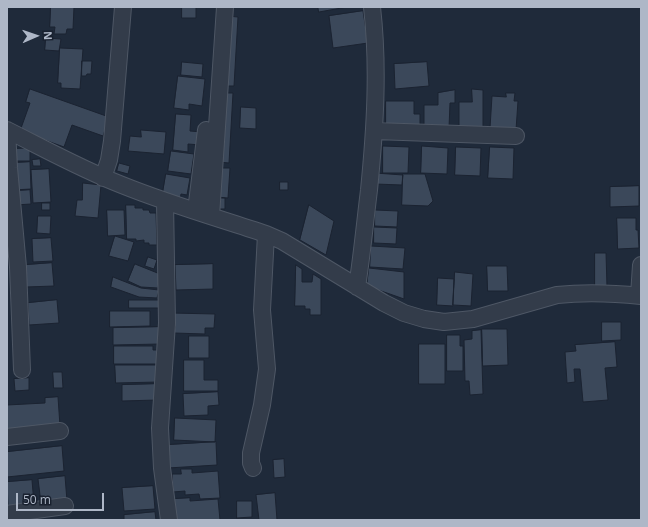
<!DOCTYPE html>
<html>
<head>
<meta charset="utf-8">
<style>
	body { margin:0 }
	#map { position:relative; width:648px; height:527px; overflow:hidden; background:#1f2a3a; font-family:"Open Sans",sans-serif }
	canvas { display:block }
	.frame { position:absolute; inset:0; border:8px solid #aeb7c7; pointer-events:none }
	.north { position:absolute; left:16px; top:16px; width:40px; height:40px; -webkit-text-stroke:3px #19212f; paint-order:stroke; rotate:88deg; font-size:11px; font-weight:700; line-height:16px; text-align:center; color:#aeb7c7 }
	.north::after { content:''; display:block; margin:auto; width:14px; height:18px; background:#aeb7c7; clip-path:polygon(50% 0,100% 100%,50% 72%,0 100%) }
	.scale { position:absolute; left:16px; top:493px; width:88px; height:18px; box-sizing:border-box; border:2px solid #aeb7c7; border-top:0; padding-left:5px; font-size:12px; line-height:14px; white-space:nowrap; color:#aeb7c7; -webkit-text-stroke:3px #19212f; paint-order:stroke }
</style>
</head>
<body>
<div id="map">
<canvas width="648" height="527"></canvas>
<div class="frame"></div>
<div class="north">N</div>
<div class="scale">50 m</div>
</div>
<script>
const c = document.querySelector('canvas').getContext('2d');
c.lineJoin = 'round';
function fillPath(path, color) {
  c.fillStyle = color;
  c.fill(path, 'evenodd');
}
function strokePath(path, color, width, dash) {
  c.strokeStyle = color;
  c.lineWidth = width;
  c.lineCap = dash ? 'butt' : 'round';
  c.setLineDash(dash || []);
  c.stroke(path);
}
const building = new Path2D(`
	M51,7H74L73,29H67L66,34H54L55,27H50Z
	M182,7H196V18H182Z
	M318,7H347L319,12Z
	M363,11L368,43L333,48L329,16Z
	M227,16L238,17L234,86H223Z
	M46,38L61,39L59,51L45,50Z
	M60,48L83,49L80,89L61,88V83H58Z
	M82,61H92L91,74H87L86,76H82Z
	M182,62L203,64L202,77L181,75Z
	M427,62L429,86L395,89L394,64Z
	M178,76L205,79L202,106L189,104V110L174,108Z
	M30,89L109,117L103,136L72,125L64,147L20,131L30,103L26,102Z
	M472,89L483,90V128H459V102H472Z
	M455,90V103H450L449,128H424V105H438V93Z
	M221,93H233L229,163L218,162Z
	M506,93H515L514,101H518L516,130L490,128L492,96L506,97Z
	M386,101H414V114H420V125L386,129Z
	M241,107L256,108V129L240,128Z
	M176,114L191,115L190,131L202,132L201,145L188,144V152L173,150Z
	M141,130L166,132L164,154L128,151L130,136L141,137Z
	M383,146L409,147L408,173H383Z
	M422,146L448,148L447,174L421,173Z
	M456,147L481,148L480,176L455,175Z
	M490,147L514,148L513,179L488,178Z
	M30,148V161H12V149Z
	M171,151L194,154L191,174L168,171Z
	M40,159L41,166H33L32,160Z
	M30,162L31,189L13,190L12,163Z
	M119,163L130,166L128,174L117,171Z
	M218,168H230L228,198L216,197Z
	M49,169L51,202L33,203L31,170Z
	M375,173L403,175L402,185L375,184Z
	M166,174L190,178L187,195L181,194L180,200L162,198Z
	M403,174H425L433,201L428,206L402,205Z
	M280,182H288V190H280Z
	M83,183L101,185L98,218L75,216L77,200H82Z
	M639,186V206L610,207V187Z
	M30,190L31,204L15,205V191Z
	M217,198H225V209H217Z
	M42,203H50V210H42Z
	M126,205H135V208H143V210H149L150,213H156L157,245H149V243H144V240L136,241V239H127Z
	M309,205L334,221L326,255L300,240Z
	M107,210H124L125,235L108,236Z
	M375,210L398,211L397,227L375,226Z
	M38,216H51L50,234L37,233Z
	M617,218H636V230H638L639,248L618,249Z
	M374,227L397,228L396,244L374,243Z
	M115,236L134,242L128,261L109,256Z
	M51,238L53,261L33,262L32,239Z
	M371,246L405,248L403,269L370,267Z
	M595,253H606L607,287H595Z
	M148,257L157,260L154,269L145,266Z
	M52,263L54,286L26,287L25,265Z
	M135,264L160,274L158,288L141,287L128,281Z
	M213,264V289L176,290L175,265Z
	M296,265L302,269V282H312L313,274L321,279V315H310V309H305V306H295Z
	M487,266H507L508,291H488Z
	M369,268L404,272V299L367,286Z
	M455,272L473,274L471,306L453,305Z
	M113,277L141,288L159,290L157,298L139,297L111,287Z
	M438,278L454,279L453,306L437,305Z
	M57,300L59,323L29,325L28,303Z
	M129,300H161V308H129Z
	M110,311H150V326L110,327Z
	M171,313L215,314L214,328H205V334L174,333L175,327Z
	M602,322H621V340L602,341Z
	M159,327L160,344L113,345V328Z
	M482,329H507L508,365L483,366Z
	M481,330L483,394L470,395L469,381H465L464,340L472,339V331Z
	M447,335H460V346H463V371H447Z
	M189,336H209V358H189Z
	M615,342L617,367L605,368L608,400L583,402L580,369H574L575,382L567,383L565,352L576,351L575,345Z
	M419,344H445V384H419Z
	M114,346H153V350H157L158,364H114Z
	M184,360H204V380H218V391H184Z
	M115,365H157L158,382L116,383Z
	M53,372H62L63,388H54Z
	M29,378V390L15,391L14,379Z
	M156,384L157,400L122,401V385Z
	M218,392L219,405L208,406V415L184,416L183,394Z
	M58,397L60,426L7,430V405L45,403V398Z
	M175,418L216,420L215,442L174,440Z
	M216,442L217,465L168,468L167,445Z
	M62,446L64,471L7,477V452Z
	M284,459L285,477L274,478L273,460Z
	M181,469H192V473L218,471L220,498L200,499L199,494L185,495V491L173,492L172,474H181Z
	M65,476L67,501L41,503L38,479Z
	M32,480L34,504L8,506L7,482Z
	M153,486L155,509L124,511L122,488Z
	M275,493L277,520H259L256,495Z
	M190,498V501L218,499L220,520H176L174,499Z
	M237,501H252V517L237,518Z
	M155,512L156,520H124V515Z`);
fillPath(building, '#3b485a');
strokePath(building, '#1b2331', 1);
const minor = new Path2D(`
	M7,130C45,149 83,170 122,185C169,204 218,218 266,234L282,241L384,303L404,313L424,319L444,322L473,319L557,295C584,292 613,293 641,296
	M7,130L9,168L18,267L22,370
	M375,131L516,136
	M103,178L109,160L112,141L123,7
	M165,201L167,323L160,428L162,468L169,520
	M196,211L206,130
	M211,216L225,7
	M357,287C362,255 365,222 369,190C375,129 379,68 372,7
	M639,295L641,265
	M7,437L60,431
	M253,468L251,463V453L262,405L267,369L262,310L266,234
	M7,514L65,506`);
strokePath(minor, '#4e5765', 18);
strokePath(minor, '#333c4a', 16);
</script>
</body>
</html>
